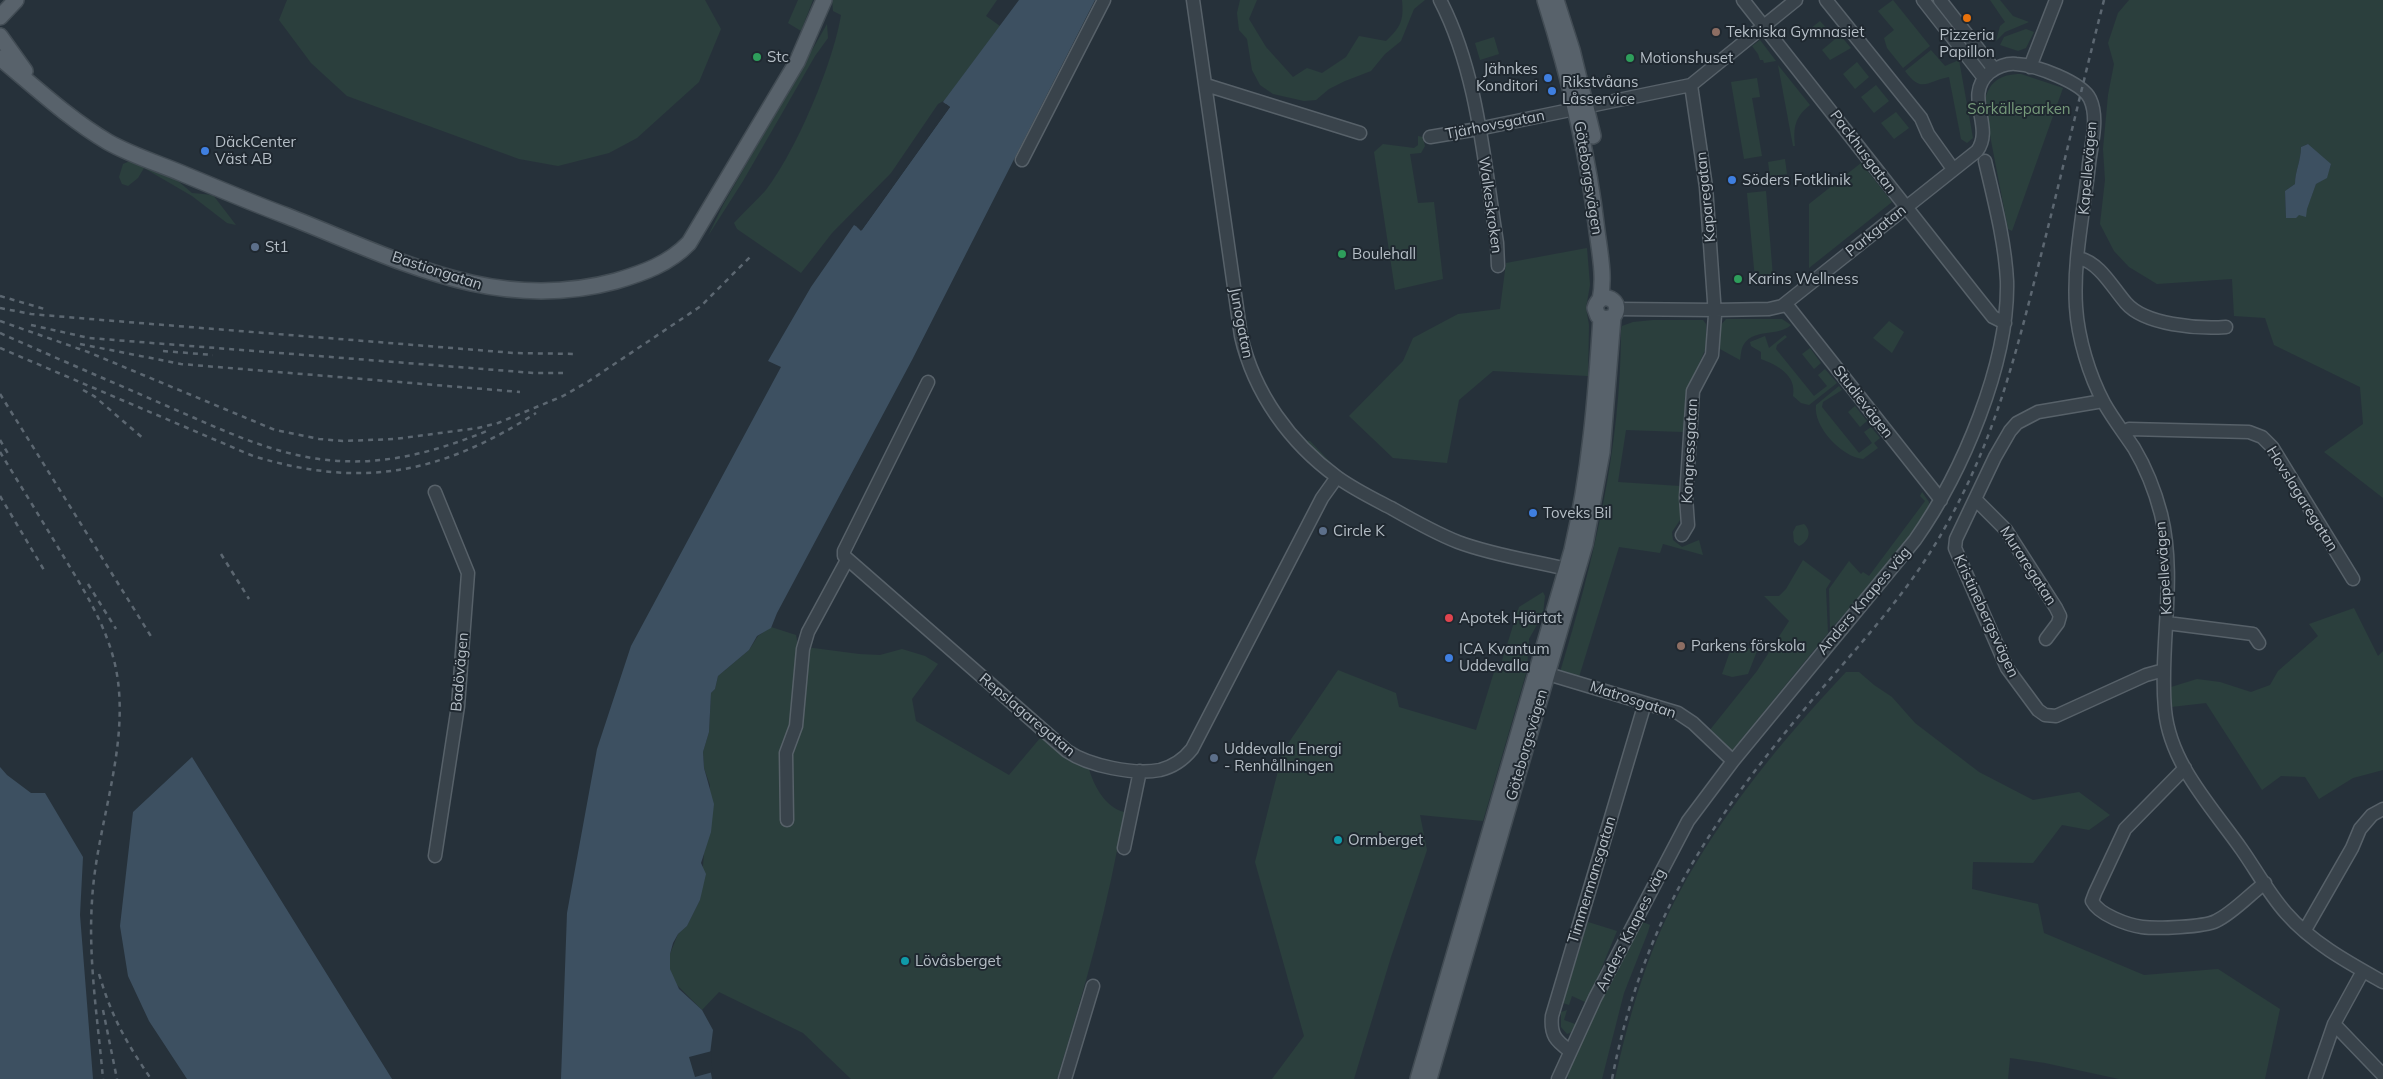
<!DOCTYPE html>
<html>
<head>
<meta charset="utf-8">
<style>
	body { margin:0 }
	canvas { display:block; background:#26313a }
</style>
</head>
<body>
<canvas width="2383" height="1079"></canvas>
<script>
const c = document.querySelector('canvas').getContext('2d');
c.lineJoin = 'round';
function fillPath(path, color) {
  c.fillStyle = color;
  c.fill(path, 'evenodd');
}
function strokePath(path, color, width, dash) {
  c.strokeStyle = color;
  c.lineWidth = width;
  c.lineCap = dash ? 'butt' : 'round';
  c.setLineDash(dash || []);
  c.stroke(path);
}
function label(font, color, halo, rows, align = 'center') {
  c.font = font + ' Mulish,sans-serif';
  c.lineWidth = 4;
  c.setLineDash([]);
  c.textBaseline = 'middle';
  c.strokeStyle = halo;
  c.fillStyle = color;
  for (const [text, x, y, turn = 0] of rows) {
    c.save();
    c.translate(x, y);
    c.rotate((+turn || 0) * Math.PI / 180);
    c.textAlign = isNaN(turn) ? turn : align;
    if (halo) c.strokeText(text, 0, 0);
    c.fillText(text, 0, 0);
    c.restore();
  }
}
fillPath(new Path2D(`
	M287,0H705L721,29L699,82L637,138L609,153L558,166L519,159L347,96L311,63L279,20Z
	M798,0H813L801,31L788,23Z
	M832,0H997L986,16L1000,26L945,100L938,104L891,173L832,233L801,273L737,229L734,223C744,212 756,201 766,190C796,151 833,64 841,15L833,11Z
	M1240,0H1257L1249,19L1266,47L1293,77L1307,68L1322,73L1346,57L1359,36L1386,41C1401,27 1404,20 1402,0H1425L1414,9L1401,41L1385,54L1371,71L1345,81L1329,89L1316,100L1304,101L1273,94L1260,85L1252,70L1247,39L1239,30L1237,13Z
	M1893,0L1930,46L1903,68L1887,48L1884,38L1894,30L1878,11Z
	M1990,0H2000L2013,16L2029,22L2005,32L1996,41L2000,26L2005,22Z
	M2129,0H2383V498L2324,452L2363,424L2360,387L2274,345L2265,318L2234,316L2232,279L2157,284L2129,267L2114,251L2100,224L2105,180L2103,149L2108,95L2114,64L2108,43L2118,13ZM2308,144L2331,165L2326,178L2316,184C2308,204 2309,213 2286,218L2285,191L2295,184C2295,171 2301,161 2301,147Z
	M1820,21L1829,31L1818,40L1810,29Z
	M827,24L828,38L815,56L743,181L708,236L723,205Z
	M2026,29L2034,32L2026,48L2018,51L2000,45L2004,37Z
	M1840,35L1851,48L1830,60L1822,50Z
	M1494,37L1499,54L1480,60L1475,43Z
	M1760,40L1776,61L1764,63L1763,60H1760L1758,54L1752,46Z
	M1931,50L1945,66L1959,60L1973,138L1967,143L1961,139L1949,77C1927,81 1922,94 1905,71Z
	M1857,62L1869,77L1855,89L1843,74Z
	M1778,65L1810,105C1795,117 1793,127 1795,146H1793Z
	M2021,74L2063,88L2012,231L2008,229L1984,104C1988,82 2000,74 2021,74Z
	M1757,78L1760,97L1752,98L1762,156L1744,159L1731,82Z
	M1876,85L1889,101L1874,113L1861,97Z
	M1896,112L1909,128L1894,139L1881,123Z
	M1418,136L1423,137L1425,146L1421,153L1410,154L1418,203L1434,202L1443,279L1395,290L1374,152L1383,144L1414,148L1418,145Z
	M1785,159L1787,174L1770,176L1768,162Z
	M130,161L171,175L192,193L213,195L236,225L227,223L192,196L144,168L138,178L128,186L122,184L119,177L123,164Z
	M1861,163L1892,202L1809,268V204Z
	M1766,191L1773,277L1755,279L1747,193Z
	M1587,248L1590,285L1586,308L1589,325L1588,376L1493,371L1459,400L1447,463L1393,458L1349,416L1403,361L1413,338L1458,314L1500,309L1506,263Z
	M1726,319H1782L1791,325C1778,337 1755,328 1744,344C1741,348 1741,355 1740,360L1720,349V326Z
	M1653,320H1703L1706,324V348L1686,393L1683,432L1626,430L1618,482L1680,486L1682,490V517L1672,532L1673,540L1682,547L1699,540L1703,555L1663,544L1660,553L1619,547L1579,677L1560,672C1594,561 1621,447 1621,330L1622,326L1633,322Z
	M1889,321L1904,332L1892,353L1873,338Z
	M1785,335L1787,337L1777,345L1776,349L1814,396L1827,386L1818,375L1825,369L1837,383L1809,405L1801,403L1793,396C1797,375 1777,365 1761,359V352L1751,346L1750,342L1765,336L1769,348Z
	M1810,348L1821,363L1814,369L1802,354Z
	M1839,386L1842,390L1823,402L1822,407L1859,453L1872,443L1864,432L1871,427L1880,438L1874,443L1878,448L1863,459C1842,457 1813,427 1816,405Z
	M1855,406L1867,421L1860,427L1848,412Z
	M1305,440L1310,441L1334,466Z
	M1922,492L1929,502C1928,526 1850,608 1830,630L1829,589L1849,561L1861,574L1863,572L1869,576L1925,501L1920,496Z
	M1804,524C1812,531 1809,542 1799,546L1794,542L1793,532L1796,526Z
	M1803,560L1831,581L1826,589L1828,633L1731,752L1709,731L1757,671L1789,621L1764,596H1779L1786,589Z
	M1543,592L1545,596L1543,614L1529,639L1527,670L1483,821L1420,815L1427,850L1391,957L1354,1079H1272L1304,1036L1255,862L1283,751L1338,670L1396,693L1399,707L1476,730L1494,672L1498,673L1519,607Z
	M2354,608L2378,656L2383,651V770L2353,778L2319,799L2305,777L2281,776L2262,790L2206,703L2171,707V687L2197,679L2220,682L2251,692L2270,685L2278,671L2318,636L2309,624Z
	M771,627L796,635L798,646L859,654L880,655L902,649L925,656L938,664L912,699L916,721L1009,775L1041,737L1066,758L1089,769C1094,786 1105,807 1124,812C1109,903 1084,991 1057,1079H851L803,1033L719,992L702,1010L674,982L670,969V954L678,934L687,926L700,900L710,785L704,768L703,752L709,732L711,693L715,689L718,676L749,650L758,636Z
	M1733,643L1757,651L1748,674L1732,677L1722,674Z
	M1846,672H1859L1874,685L1892,697L1915,723L1979,772L2033,800L2079,792L2110,815L2089,830L2062,825L2033,863L1973,862L1972,889L2038,904L2044,933L2144,975L2218,969L2280,1009L2265,1079H2119L2045,1063L2010,1058L2008,1079H1615C1629,1016 1648,950 1679,893C1722,813 1784,738 1846,672Z
	M1641,921L1650,925L1648,932L1624,993L1602,1079H1568L1566,1070L1574,1051Z
	M1588,922L1617,931L1575,1031L1567,1034L1561,1027V1012L1567,1010L1564,1020L1575,1024L1585,1002L1572,996L1569,1005L1563,1003Z`), '#2b3f3d');
fillPath(new Path2D(`
	M1019,0H1095L912,360L777,613L771,628L757,636L749,650L718,676L715,689L711,693L709,732L703,752L704,768L714,804L711,832L701,863L706,874L700,900L687,926L678,934L673,943L670,954V969L679,989L702,1010L713,1030L709,1062L712,1079H561L567,913L597,749L631,646L781,367L768,361L811,287L854,225L862,230L950,107L943,102Z
	M2308,144L2331,164L2327,178L2316,184L2307,209L2306,217L2299,215L2296,218H2286L2285,191L2295,184C2295,171 2301,161 2301,147Z
	M192,757L392,1079H187L149,1021L128,976L120,926L133,812Z
	M0,767L7,775L31,793H45L83,857L80,915L93,1079H0Z`), '#3d5061');
fillPath(new Path2D(`
	M946,104L950,107L861,231L857,227L858,225L861,227L947,107L944,106Z
	M712,1051L711,1062L713,1072L695,1077L689,1057Z`), '#26313a');
const minor = new Path2D(`
	M1193,0L1241,336C1254,393 1290,443 1337,477C1355,490 1374,499 1393,509C1414,521 1435,533 1458,542C1495,556 1536,561 1575,571
	M1440,0C1478,73 1484,163 1497,243L1498,266
	M1743,0L1977,297L1993,317L2005,323
	M1826,0L1921,118L1928,134L1953,169
	M1923,0L1984,78
	M1940,0L1994,69
	M2030,67L2056,0
	M1206,85L1360,133
	M1430,137L1478,129L1691,85L1796,0
	M1022,160L1104,0
	M2079,258C2100,263 2112,287 2126,303C2145,325 2198,329 2226,327
	M1786,304L1941,500
	M1617,309L1715,310L1769,309L1782,306L1977,151C1995,127 1963,96 1989,73C1996,67 2007,63 2016,64C2035,65 2082,82 2090,99C2099,118 2091,145 2089,164C2084,211 2073,260 2076,307C2078,338 2089,375 2104,403C2113,419 2124,433 2134,448C2146,468 2155,491 2161,514C2177,579 2159,645 2165,710C2170,764 2212,807 2242,850C2256,870 2269,894 2286,913C2312,943 2349,963 2383,982
	M928,382L844,551V556L1067,751C1089,766 1134,775 1160,770C1172,767 1184,759 1192,749L1322,498L1337,477
	M2103,401L2038,412L2017,423L2010,431L1995,457L1956,539L1955,548L2007,668L2038,710L2045,715L2056,716L2146,675L2164,670
	M2123,432L2129,429L2249,432L2262,437L2272,447L2353,579
	M1976,500L2006,530L2056,608L2060,616L2058,623L2046,639
	M1682,535L1688,525L1686,497L1693,391L1712,355L1715,315L1706,187L1691,85
	M2167,623L2253,634L2259,643
	M1548,674L1678,713L1693,723L1733,761
	M2185,768L2125,829L2095,893L2092,901C2099,915 2128,925 2142,927C2157,929 2204,927 2216,921C2233,913 2249,895 2265,883
	M787,820L786,753L796,726L803,649L808,632L847,560
	M1124,848L1140,771
	M435,856L458,706L468,573L435,492
	M2305,930L2352,848L2360,829L2372,815L2383,809
	M2334,1024L2383,1075
	M1570,1051C1556,1041 1550,1035 1552,1016L1645,703
	M1065,1079L1093,986
	M1558,1079L1595,998L1688,821L1733,761L1915,540C1962,473 2009,364 2007,281C2005,241 1994,200 1985,161
	M2315,1079L2334,1024L2363,971`);
const major = new Path2D(`
	M1545,0C1569,76 1588,152 1597,231C1600,254 1605,278 1600,300
	M1556,0L1572,50L1593,136
	M0,17L16,0
	M0,36L25,71
	M0,58C35,87 69,119 108,142C131,155 157,163 181,173C217,188 252,203 287,216C397,259 495,314 616,281C643,273 669,264 689,243L797,62L824,0
	M1418,1079L1572,550C1590,473 1596,396 1601,318
	M1429,1079L1585,544L1602,452L1613,317C1626,301 1600,288 1595,308L1598,316L1605,319L1613,317`);
strokePath(minor, '#576169', 15);
strokePath(major, '#424c54', 18);
strokePath(minor, '#39434b', 12);
strokePath(major, '#58626b', 15);
strokePath(new Path2D(`
	M0,296L48,310
	M0,308L31,314L90,319L514,353L577,354
	M0,321L88,352L275,430L319,439L343,441L395,439L478,428L498,423L563,396L589,381L701,306L751,256
	M31,325L89,338L534,373H563
	M0,333C56,358 112,382 167,406C223,430 278,458 340,461C392,464 440,450 487,431
	M80,344L181,364L520,392
	M0,348L253,456C362,489 441,474 536,413
	M163,351L213,355
	M83,390L94,396L145,440
	M0,394L152,638
	M0,440L10,457
	M0,452C20,485 40,517 59,549C82,587 107,625 116,669C131,746 96,825 92,901C88,960 98,1021 103,1079
	M0,496L44,570
	M221,554L249,599
	M88,584L116,629
	M99,974C112,1018 126,1042 151,1079
	M103,1010L117,1079
	M1612,1079C1643,920 1711,820 1813,699C1859,645 1908,593 1943,531C1994,442 2015,358 2040,259C2062,173 2082,86 2104,0`), '#5c6771', 2.5, [5, 5]);
for (const [x, y, r, color] of [
	[1967,18,5,"#e8710a"],
	[1716,32,5,"#8d6e63"],
	[757,57,5,"#2e9e5b"],
	[1630,58,5,"#2e9e5b"],
	[1548,78,5,"#3f7fe0"],
	[1552,91,5,"#3f7fe0"],
	[205,151,5,"#3f7fe0"],
	[1732,180,5,"#3f7fe0"],
	[255,247,5,"#5c6f8a"],
	[1342,254,5,"#2e9e5b"],
	[1738,279,5,"#2e9e5b"],
	[1533,513,5,"#3f7fe0"],
	[1323,531,5,"#5c6f8a"],
	[1449,618,5,"#e0444e"],
	[1681,646,5,"#8d6e63"],
	[1449,658,5,"#3f7fe0"],
	[1214,758,5,"#5c6f8a"],
	[1338,840,5,"#0f9aa8"],
	[905,961,5,"#0f9aa8"]
]) {
  const dot = new Path2D();
  dot.arc(x, y, r, 0, 2 * Math.PI);
  c.fillStyle = color;
  c.fill(dot);
  strokePath(dot, '#1f2830', 2);
}
label('15px', '#b5bec6', '#1f2830', [
	["Tekniska Gymnasiet",1726,32],
	["Pizzeria",1967,35,"center"],
	["Papillon",1967,52,"center"],
	["Stc",767,57],
	["Motionshuset",1640,58],
	["Jähnkes",1538,69,"right"],
	["Konditori",1538,86,"right"],
	["Rikstvåans",1562,82],
	["Låsservice",1562,99],
	["DäckCenter",215,142],
	["Väst AB",215,159],
	["Söders Fotklinik",1742,180],
	["St1",265,247],
	["Boulehall",1352,254],
	["Karins Wellness",1748,279],
	["Toveks Bil",1543,513],
	["Circle K",1333,531],
	["Apotek Hjärtat",1459,618],
	["Parkens förskola",1691,646],
	["ICA Kvantum",1459,649],
	["Uddevalla",1459,666],
	["Uddevalla Energi",1224,749],
	["- Renhållningen",1224,766],
	["Ormberget",1348,840],
	["Lövåsberget",915,961]
], 'left');
label('15px', '#769a7a', '#1f2830', [
	["Sörkälleparken",2019,109]
]);
label('15px', '#b5bec6', '#1f2830', [
	["Tjärhovsgatan",1495,125,-11],
	["Packhusgatan",1863,152,53],
	["Kapellevägen",2088,168,-85],
	["Göteborgsvägen",1588,178,81],
	["Kaparegatan",1706,197,-96],
	["Walkeskroken",1490,205,82],
	["Parkgatan",1876,231,-39],
	["Bastiongatan",437,271,18],
	["Junogatan",1241,323,79],
	["Studievägen",1863,402,52],
	["Kongressgatan",1690,451,-87],
	["Hovslagaregatan",2302,499,58],
	["Muraregatan",2028,566,57],
	["Kapellevägen",2164,568,-94],
	["Anders Knapes väg",1864,601,-50],
	["Kristinebergsvägen",1986,616,65],
	["Badövägen",460,672,-85],
	["Matrosgatan",1633,700,18],
	["Repslagaregatan",1027,715,40],
	["Göteborgsvägen",1527,745,-74],
	["Timmermansgatan",1592,880,-73],
	["Anders Knapes väg",1631,930,-63]
]);
</script>
</body>
</html>
